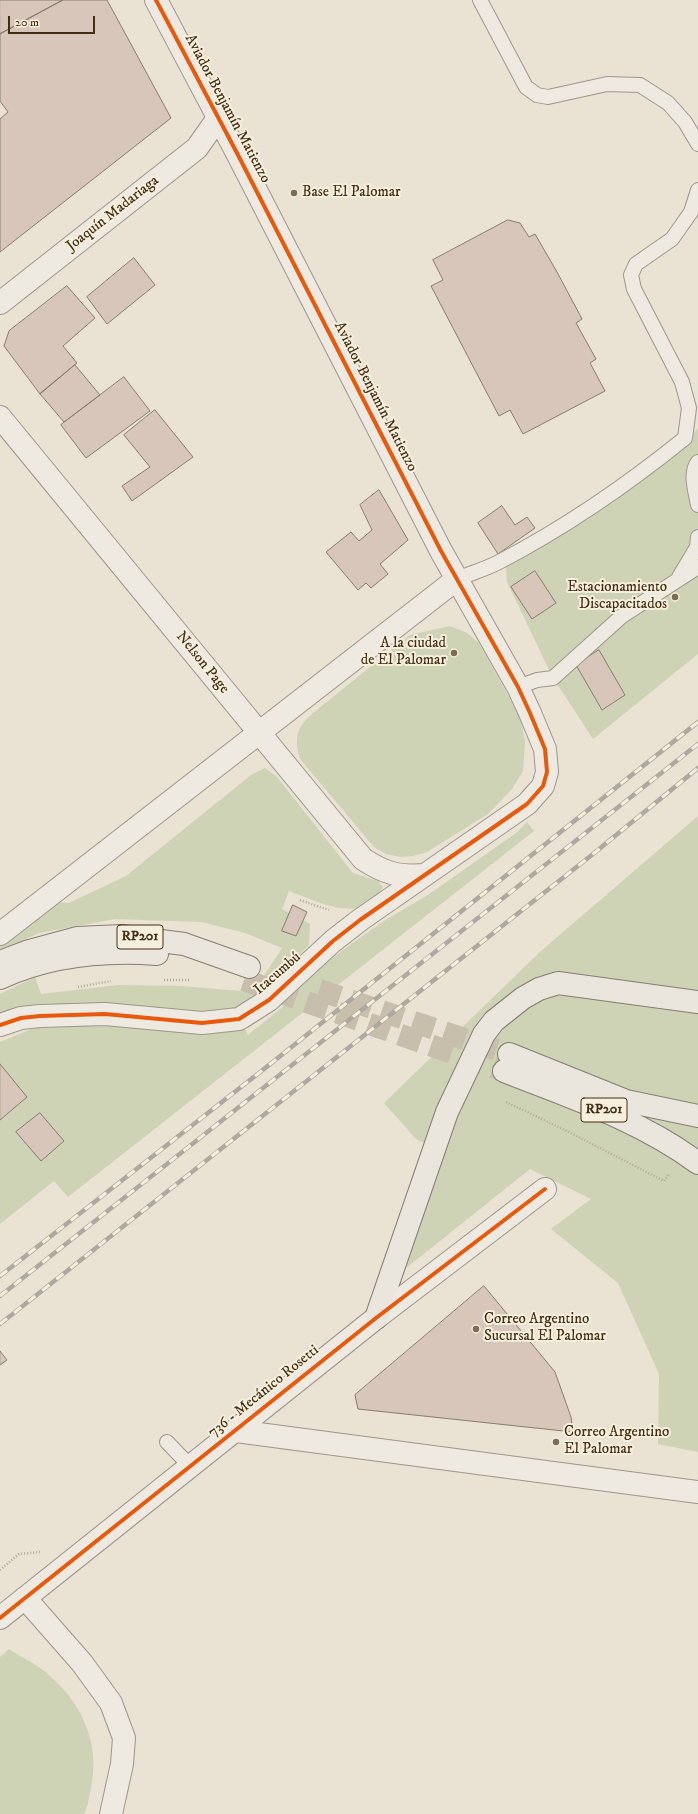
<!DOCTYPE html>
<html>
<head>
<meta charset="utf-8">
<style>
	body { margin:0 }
	#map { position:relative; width:698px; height:1814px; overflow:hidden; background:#eae2d3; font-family:"IM FELL DW Pica",serif }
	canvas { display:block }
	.scale { position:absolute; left:8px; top:16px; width:87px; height:18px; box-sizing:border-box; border:2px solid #422d11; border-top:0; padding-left:5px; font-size:12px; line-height:14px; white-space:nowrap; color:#422d11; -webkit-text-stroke:3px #f7efdd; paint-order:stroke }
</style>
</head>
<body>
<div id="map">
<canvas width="698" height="1814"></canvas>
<div class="scale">20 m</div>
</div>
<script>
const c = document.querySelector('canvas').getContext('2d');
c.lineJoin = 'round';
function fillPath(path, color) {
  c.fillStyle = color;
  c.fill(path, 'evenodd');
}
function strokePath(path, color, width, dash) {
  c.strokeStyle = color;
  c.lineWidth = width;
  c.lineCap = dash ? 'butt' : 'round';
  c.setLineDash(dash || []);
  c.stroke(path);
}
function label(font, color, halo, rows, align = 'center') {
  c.font = font + ' "IM FELL DW Pica",serif';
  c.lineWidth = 4;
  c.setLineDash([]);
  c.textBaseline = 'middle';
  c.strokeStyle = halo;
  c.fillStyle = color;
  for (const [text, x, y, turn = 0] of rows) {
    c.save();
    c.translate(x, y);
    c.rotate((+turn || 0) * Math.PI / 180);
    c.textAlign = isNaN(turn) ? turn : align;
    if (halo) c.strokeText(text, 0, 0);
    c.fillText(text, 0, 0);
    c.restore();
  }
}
fillPath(new Path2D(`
	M698,428V654L593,739L553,678L507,582L506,562L678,451Z
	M450,626L467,633L479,643L521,719L525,742L523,771L512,789L488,814L427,852L412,856L400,857L386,854L374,847L300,759C294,738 296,728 313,713L410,635Z
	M265,768L277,777L353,873L378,881L383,887C363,927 320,902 289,891L282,909L310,924L309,945L258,997L243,1007L225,1013L0,1016V994L35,977L41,994L119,985L181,986L253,992L282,948L245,933L201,922L115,919L39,933L0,951V934L51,902L69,903L126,876L251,775Z
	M698,816V1452L658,1444L659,1374L618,1283L551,1229L591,1199L530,1169L405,1269L445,1152L416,1139L384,1103L541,951Z
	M527,822L534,831L68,1197L54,1181L0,1224V1042L39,1026L239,1019L248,1035L285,1005L309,977L344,949L387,919L428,895L516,833Z
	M9,1649C22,1658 39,1665 50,1676C83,1705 100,1744 91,1788C89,1797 88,1806 84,1814H0V1657Z`), '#cdd3b4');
const building = new Path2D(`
	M0,0H63L0,34Z
	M63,0H107L171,118L0,252V119L8,112L0,101V34Z
	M508,220L520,223L529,237L535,234L557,272L582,319L576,323L596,359L590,363L605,391L523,434L510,410L499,416L431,286L443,280L433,260Z
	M134,258L155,285L107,324L87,297Z
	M67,286L95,318L63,346L77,363L40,394L4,346L9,331Z
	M75,365L100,395L64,422L40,394Z
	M124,377L150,411L86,458L61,425Z
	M155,410L193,457L132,501L122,486L150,467L124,435Z
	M379,490L408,540L380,564L388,574L371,588L366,583L358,590L326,552L351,532L359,541L372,530L360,505Z
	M502,506L515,525L527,517L535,528L498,554L478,523Z
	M535,571L556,603L532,619L511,587Z
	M599,650L625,695L602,710L576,665Z
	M293,905L307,912L296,936L282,931Z
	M0,1064L27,1097L0,1120Z
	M40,1113L64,1141L41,1161L16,1132Z
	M484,1286L555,1372L571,1417L573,1432L358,1409L355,1395Z
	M0,1351L7,1360L0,1365Z`);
fillPath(building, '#d8c6bb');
strokePath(building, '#857d71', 1);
strokePath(new Path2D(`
	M244,980L504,1071
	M319,990L509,1054`), '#c8beac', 22, [22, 11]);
const service = new Path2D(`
	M480,0L526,87L537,95L548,97L607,84L640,85L668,103L685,122L698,144
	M698,462C689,473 696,493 698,505
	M679,577L697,547L698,537
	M457,579C471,573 486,569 499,562C566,527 627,485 685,438L689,408L682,382L634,289L631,275L636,264L672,239L691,212L698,190
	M518,687L537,680L553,678L622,616L698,567
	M167,1442L190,1466`);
const minor = new Path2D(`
	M0,303L197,148L218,118
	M376,1318L545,1189
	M25,1598L82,1663L111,1703L124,1738L122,1764L111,1814`);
const tertiary = new Path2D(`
	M0,417L363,859C384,873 398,877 424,875
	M0,934L457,579
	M0,1025L21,1018L40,1016L105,1014L202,1023L239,1019L269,1000L333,941L360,920L527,804L543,786L547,772L545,749L530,713L518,687L441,551L237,153L156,0
	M236,1431L698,1492
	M0,1618L376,1318`);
const primary = new Path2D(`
	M0,962L29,951L77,938L122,936L184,944L249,967
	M0,978C50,955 102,950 157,954
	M509,1054L626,1101L698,1116
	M504,1071C570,1097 640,1120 698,1163
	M376,1318L447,1112L484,1034L494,1021L523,998L539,989L558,983L698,1002`);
strokePath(service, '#9e968a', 16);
strokePath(minor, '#9e968a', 24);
strokePath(tertiary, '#9e968a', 24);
strokePath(primary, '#857d71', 24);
strokePath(new Path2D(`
	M300,900L329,910
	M164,980H190
	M78,987L111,981
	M506,1102L567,1131L664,1181L669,1174
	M0,1570L19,1554L40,1552`), '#aea8a0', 2.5, [1, 2]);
strokePath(service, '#eeeae2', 14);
strokePath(minor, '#eeeae2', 22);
strokePath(tertiary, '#eeeae2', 22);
strokePath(primary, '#ebe6dd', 22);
const rail = new Path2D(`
	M0,1276L264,1069L698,722
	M0,1296L698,744
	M0,1324L593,854L698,768`);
strokePath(rail, '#aea8a0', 4.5);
strokePath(rail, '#f7efdd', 3, [9]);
strokePath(new Path2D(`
	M0,1025L21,1018L40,1016L105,1014L202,1023L239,1019L269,1000L333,941L360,920L527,804L543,786L547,772L545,749L530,713L518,687L441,551L237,153L156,0
	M0,1618L376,1318L545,1189`), '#e8590c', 4);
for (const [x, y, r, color] of [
	[294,193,4,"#7d6c55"],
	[675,597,4,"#7d6c55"],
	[454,653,4,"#7d6c55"],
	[476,1329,4,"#7d6c55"],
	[556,1442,4,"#7d6c55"]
]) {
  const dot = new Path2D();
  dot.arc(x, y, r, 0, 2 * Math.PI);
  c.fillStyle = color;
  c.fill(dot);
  strokePath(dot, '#f7efdd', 1.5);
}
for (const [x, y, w] of [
	[140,937,46],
	[604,1110,46]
]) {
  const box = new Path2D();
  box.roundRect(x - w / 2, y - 12, w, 24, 3);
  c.fillStyle = '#f7efdd';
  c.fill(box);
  strokePath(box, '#422d11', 1);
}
label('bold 14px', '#422d11', null, [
	["RP201",140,937],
	["RP201",604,1110]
]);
label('15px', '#422d11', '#f7efdd', [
	["Aviador Benjamín Matienzo",227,109,62],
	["Joaquín Madariaga",113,214,-38],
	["Aviador Benjamín Matienzo",375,397,63],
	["Nelson Page",202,663,51],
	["Itacumbú",278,974,-41],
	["736 - Mecánico Rosetti",264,1392,-39]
]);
label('15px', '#422d11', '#f7efdd', [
	["Base El Palomar",302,193],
	["Estacionamiento",667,588,"right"],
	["Discapacitados",667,605,"right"],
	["A la ciudad",446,644,"right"],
	["de El Palomar",446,661,"right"],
	["Correo Argentino",484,1320],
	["Sucursal El Palomar",484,1337],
	["Correo Argentino",564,1433],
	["El Palomar",564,1450]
], 'left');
</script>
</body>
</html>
